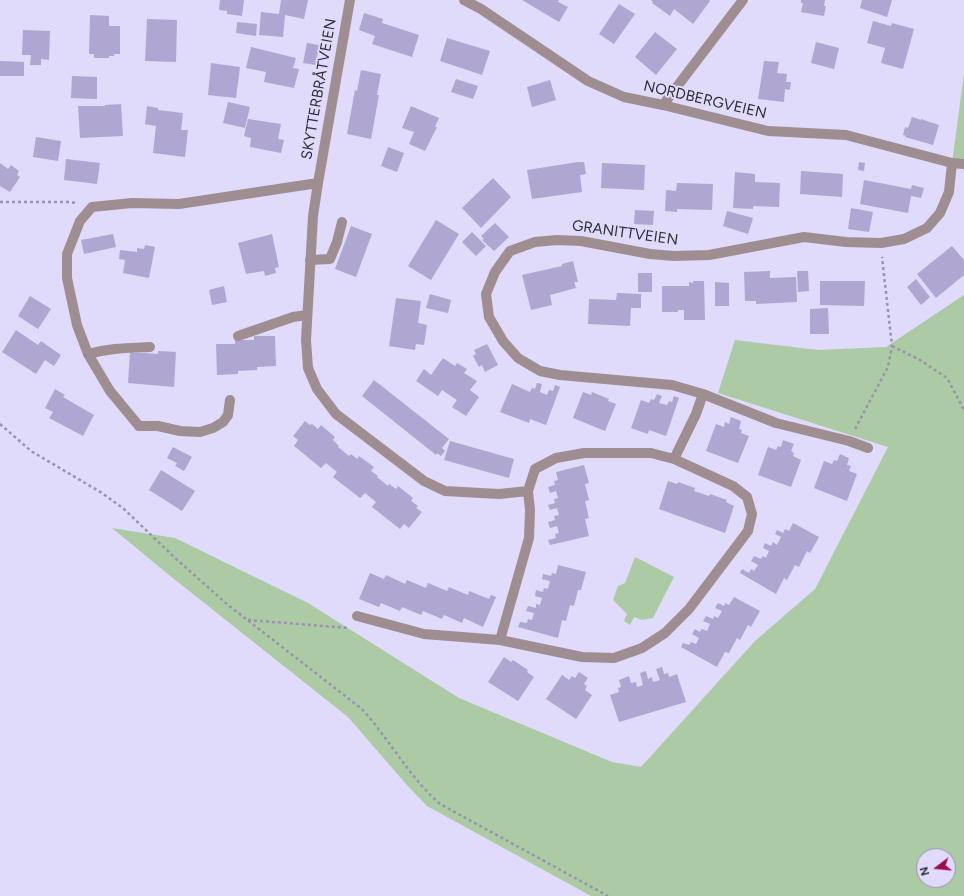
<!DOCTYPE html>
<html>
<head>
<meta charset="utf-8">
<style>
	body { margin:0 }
	#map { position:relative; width:964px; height:896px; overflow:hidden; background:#e0dafb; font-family:Figtree,sans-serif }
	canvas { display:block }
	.north { position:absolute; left:916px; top:848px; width:40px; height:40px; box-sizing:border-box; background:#e0dafb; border:1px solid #9894ad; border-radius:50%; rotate:254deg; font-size:11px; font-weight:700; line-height:16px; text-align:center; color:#2d2b38 }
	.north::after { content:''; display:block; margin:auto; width:14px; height:18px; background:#9f0a51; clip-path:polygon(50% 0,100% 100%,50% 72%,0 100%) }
</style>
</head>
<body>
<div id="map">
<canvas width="964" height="896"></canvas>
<div class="north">N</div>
</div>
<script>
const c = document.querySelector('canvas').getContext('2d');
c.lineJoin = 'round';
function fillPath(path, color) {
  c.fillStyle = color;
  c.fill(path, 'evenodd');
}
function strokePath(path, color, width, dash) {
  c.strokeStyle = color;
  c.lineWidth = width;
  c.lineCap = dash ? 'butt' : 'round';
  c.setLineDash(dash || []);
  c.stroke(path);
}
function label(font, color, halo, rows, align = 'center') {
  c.font = font + ' Figtree,sans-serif';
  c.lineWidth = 4;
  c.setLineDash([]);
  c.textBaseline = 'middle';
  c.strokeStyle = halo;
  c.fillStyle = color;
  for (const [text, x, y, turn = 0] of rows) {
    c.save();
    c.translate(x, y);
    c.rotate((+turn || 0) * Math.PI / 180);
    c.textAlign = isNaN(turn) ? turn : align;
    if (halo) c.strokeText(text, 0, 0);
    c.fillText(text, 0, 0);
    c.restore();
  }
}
fillPath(new Path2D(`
	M964,74V164L952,163Z
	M964,295V896H591L427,806L406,784L348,717L169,575L112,528L175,538L308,603L459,698L612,762L641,767L755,641L815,589L888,447L718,393L735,340L818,350L886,347ZM924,856H948V880H924Z
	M635,557L674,577L653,618L642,620L634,617L630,625L624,621L627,614L613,600L618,586L625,583Z`), '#accaa4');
fillPath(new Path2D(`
	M220,0H244L242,16L227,14V11L219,10Z
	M281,0H308L304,19L285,15L283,37L259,35L261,12L279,14Z
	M522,0H559L558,2L568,7L559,22Z
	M651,0H709L710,1L693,24L674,9L670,16L652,3L653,2Z
	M801,0H825L824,6H826L824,16L801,12L803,3H801Z
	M862,0H892L887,17L860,8Z
	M619,4L635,14L614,44L599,34Z
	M364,13L383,19L382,23L419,35L412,57L372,44L375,36L359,30Z
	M90,15L109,16V26H120V54H114V56H109V58H94V54H89Z
	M147,19L177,20L176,62L145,61Z
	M873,21L891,26L892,23L914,29L903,69L881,63L885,48L867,43Z
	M237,22L257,24L256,36L236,33Z
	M23,30L50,31L49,60L41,59V65H30L31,55H22Z
	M655,32L677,49L656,75L635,57Z
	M447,38L490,51L482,75L440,61Z
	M816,42L839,48L834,69L811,63Z
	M307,43L319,45L316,65L303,63Z
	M251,47L296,58L293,68L299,69L294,88L264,82L266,72L246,68Z
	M0,61L24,62V76H0Z
	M764,61L779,62L777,73L787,74L786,82H791L790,90L785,89L784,102L758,99Z
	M211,63L240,67L236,98L208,95Z
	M361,70L381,74L377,95H379L371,139L347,134L355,90L357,91Z
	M72,76L97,77V99L71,98Z
	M456,79L478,86L473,99L451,92Z
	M550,80L556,100L532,107L527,87Z
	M228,102L250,107L245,128L223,123Z
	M121,104L123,136L80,138L78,106H105V105Z
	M147,106L158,108V110L183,113L181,130H188L185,157L153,153L156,126L145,124Z
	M411,106L439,118L435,127H437L425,151L409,144L414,132L402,128Z
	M912,117L921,120V119L939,125L933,145L905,137L906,136L903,135L905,127L908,128Z
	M248,119L281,124L278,139L284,140L281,153L250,147L251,138L244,136Z
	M36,137L61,141L58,161L33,157Z
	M388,147L404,153L397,172L381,166Z
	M66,159L100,163L97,184L64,180Z
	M578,162H584L586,174L580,175L582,192L532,199L527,170Z
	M859,162L865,163L864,171L858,170Z
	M0,163L8,169L11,165L19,171L17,175L20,177L10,192L0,186Z
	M602,163L645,165L644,190L601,188Z
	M801,171L843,174L842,197L800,194Z
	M735,172L755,174V182L780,183L779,207L753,206V209L733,208Z
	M493,178L511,197L481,228L462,208Z
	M864,180L911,189L912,185L924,188L921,198L911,196L908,213L860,204Z
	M677,183L713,184L712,210L677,209V212L665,211L666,190L676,191Z
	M851,208L873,212L869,232L848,229Z
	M635,210L654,211L653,225L634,224Z
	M727,211L753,218L748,234L723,226Z
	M436,220L459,234L431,280L408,266Z
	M495,223L509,237L494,251L482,240L484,239L481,236Z
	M351,226L372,234L356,277L335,269Z
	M472,232L486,246L476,256L462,242Z
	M113,234L116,247L84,254L81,240Z
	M272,234L279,267L275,268L276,273L265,276L264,271L246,274L238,243Z
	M145,245L155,247L149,278L123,273L125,260L119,259L120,250L137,252V248L144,249Z
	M952,246L964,260V275L936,298L917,274Z
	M573,261L578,282H574L576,288L550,295L552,305L531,310L522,275L562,266V264Z
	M770,271V278L796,277L797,302L756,304V301H745L744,272Z
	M797,271H808L809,291L798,292Z
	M638,273H652V292H638Z
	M916,279L930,297L921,305L907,287Z
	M693,281H704L705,320H684V310H678V312H662V286H689V282L693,283Z
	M820,281H865L864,306L820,305Z
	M715,282L729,283V306H715Z
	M224,286L227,302L212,305L209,290Z
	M617,293L641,294V308H631L630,326L588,324L589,299L616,300Z
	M430,294L451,300L448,313L426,308Z
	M30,296L51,309L38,329L18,316Z
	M396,298L421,301L418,323L427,325L424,345L416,344L415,350L389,346Z
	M828,308L829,334H810V309Z
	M16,330L38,345L41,341L61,355L54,366L45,360L36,374L2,352Z
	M254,336H275L276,366L257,367V370L238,371V374L217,375L216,344H235V340H254Z
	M487,344L498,365L485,372L482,365L479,367L473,356L476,354L474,350Z
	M158,351L176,352L174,387L128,383L130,352L158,354Z
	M443,358L455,366L457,363L467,369L464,373L477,381L470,390L479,397L466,416L452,407L457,400L442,390L438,396L416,381L424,369L431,375Z
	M374,380L449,439L442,448L445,451L441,456L437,453L436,455L362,396Z
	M537,383L542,384L540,392L547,395L549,390L553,391L555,385L560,387L546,425L530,419L529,423L500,412L512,384L530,392L532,388L535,389Z
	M55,389L65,395L63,397L94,415L83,436L49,418L53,412L45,408Z
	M583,392L591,395L592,392L609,399L608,401L616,404L605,431L573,418Z
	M657,394L662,396L659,403L667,405L669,401L672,402L674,396L679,398L666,436L649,430L648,434L631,428L641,400L649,403L651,399L654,400Z
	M731,417L741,421L739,429L742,430L741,433L749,436L738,463L706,451L716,424L724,427L725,422L729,424Z
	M305,421L310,425L312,424L318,429L321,425L335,437L333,440L339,446L338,447L349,456L351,454L357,459L359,456L374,467L371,471L378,476L377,477L388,486L389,484L396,489L398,486L413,498L411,501L418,506L416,508L422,512L409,528L404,524L400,529L372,507L376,502L365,493L360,498L333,477L337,472L326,463L321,468L294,446L298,440L293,436Z
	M783,440L794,444L791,451L794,453L793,456L801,460L791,487L758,475L768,447L776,450L778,446L781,447Z
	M450,441L514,459L509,478L444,460Z
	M173,447L192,457L184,471L175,466L177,463L167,458Z
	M840,454L849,458L847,465L851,466L849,471L857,474L847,501L814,488L824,461L832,464L834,460L837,461Z
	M584,465L589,483L585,484L589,500L585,501L589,518L585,519L589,536L550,545L548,540L556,538L555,534L559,533L557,526L550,528L548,522L555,520L554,516L559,515L557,508L550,510L548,505L555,503L554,499L558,498L556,491L550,493L548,487L555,485L554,481L558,480L556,472Z
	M161,470L195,491L182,511L149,490Z
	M668,481L677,484L678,482L695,488L694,491L709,496L710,494L727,500L726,502L734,506L725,533L659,509Z
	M793,523L819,537L810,553L807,551L799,567L795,565L787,580L784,578L776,594L740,573L742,569L749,573L751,569L754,571L758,565L751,561L754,556L761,559L763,556L766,558L769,551L763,548L765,543L771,546L773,542L777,545L781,537L775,534L777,530L783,533L785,529L789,531Z
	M558,565L586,572L581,590H578L574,606L570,605L566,621L562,620L558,638L518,627L520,622L527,623L528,619L532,620L534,613L526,611L528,606L536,608V604L540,605L542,598L535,596L536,590L543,592L544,588L548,589L550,581L542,579L543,574L551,576L552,573L556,574Z
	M370,573L384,579L386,575L405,584L407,580L426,588L428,583L447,591L449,587L468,595L469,591L489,599L491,595L496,597L483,627L464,618L462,623L444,615L442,619L423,611L421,615L402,607L400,611L381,603L379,607L359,599Z
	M734,597L760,611L751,627L748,625L740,640L737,638L729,653L725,652L717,667L681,647L683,643L689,645L691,642L696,644L699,638L692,634L695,629L700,632L702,629L707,631L710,624L703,621L706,616L713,619L714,616L718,618L722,611L715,608L718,603L724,606L725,603L729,605Z
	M504,657L511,662L513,660L528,670L527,672L534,677L518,701L488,682Z
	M662,667L664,674L668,673L669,677L677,674L686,702L619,722L610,695L619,692L618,688L621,687L619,680L629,676L631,683L636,682L637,687L643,685L640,673L646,671L648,679L652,677L653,682L660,680L656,669Z
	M579,672L588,678L584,684L587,686L585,690L592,695L576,719L546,699L562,675L569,680L572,676L575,678Z`), '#b0a6d2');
strokePath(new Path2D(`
	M0,202H69L76,203
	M892,346L920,360L947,378L964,410
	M0,424L31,451L102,493L124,509L174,557L228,605L362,709C390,740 409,777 440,804L608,896
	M855,429L888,367L892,346L882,257
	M248,620L349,628`), '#9994ae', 2.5, [3, 3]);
strokePath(new Path2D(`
	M310,260L330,259L337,242L342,222
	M238,336L293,317L307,315
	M88,354C109,348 129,348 150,347
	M139,426H158L180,431L200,432L213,428L223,422L228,415L230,400`), '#9f8e91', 10);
strokePath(new Path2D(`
	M350,0L318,183L313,216L306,340L308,368L317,389L336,414L424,481L445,491L499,494L528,491
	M464,0L481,9L588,81L624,97L663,105L768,131L846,135L952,163L964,164
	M663,105L743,0
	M139,426L110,391L88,354L77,325L67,278V254L80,221L92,207L132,203L179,204L318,183
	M868,448L849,441L776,423L703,394L672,385L560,375L540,371L518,358L503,341L489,317L486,294L495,272L510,251L535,242L557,240L581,241L650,254L674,256L709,255L804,237L846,242L881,243L904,239L927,228L940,213L949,192L952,163
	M674,459L696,414L703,394
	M357,616L424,634L500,640L582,657L614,658L642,648L665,633L689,609L748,531L752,514L747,497L733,486L674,459L651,453H584L556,458L535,469L528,491L530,510L529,538L500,640`), '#9f8e91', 10);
label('15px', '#2d2b38', '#e0dafb', [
	["SKYTTERBRÅTVEIEN",319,89,-80],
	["NORDBERGVEIEN",705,100,13],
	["GRANITTVEIEN",625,233,8]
]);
</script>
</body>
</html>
